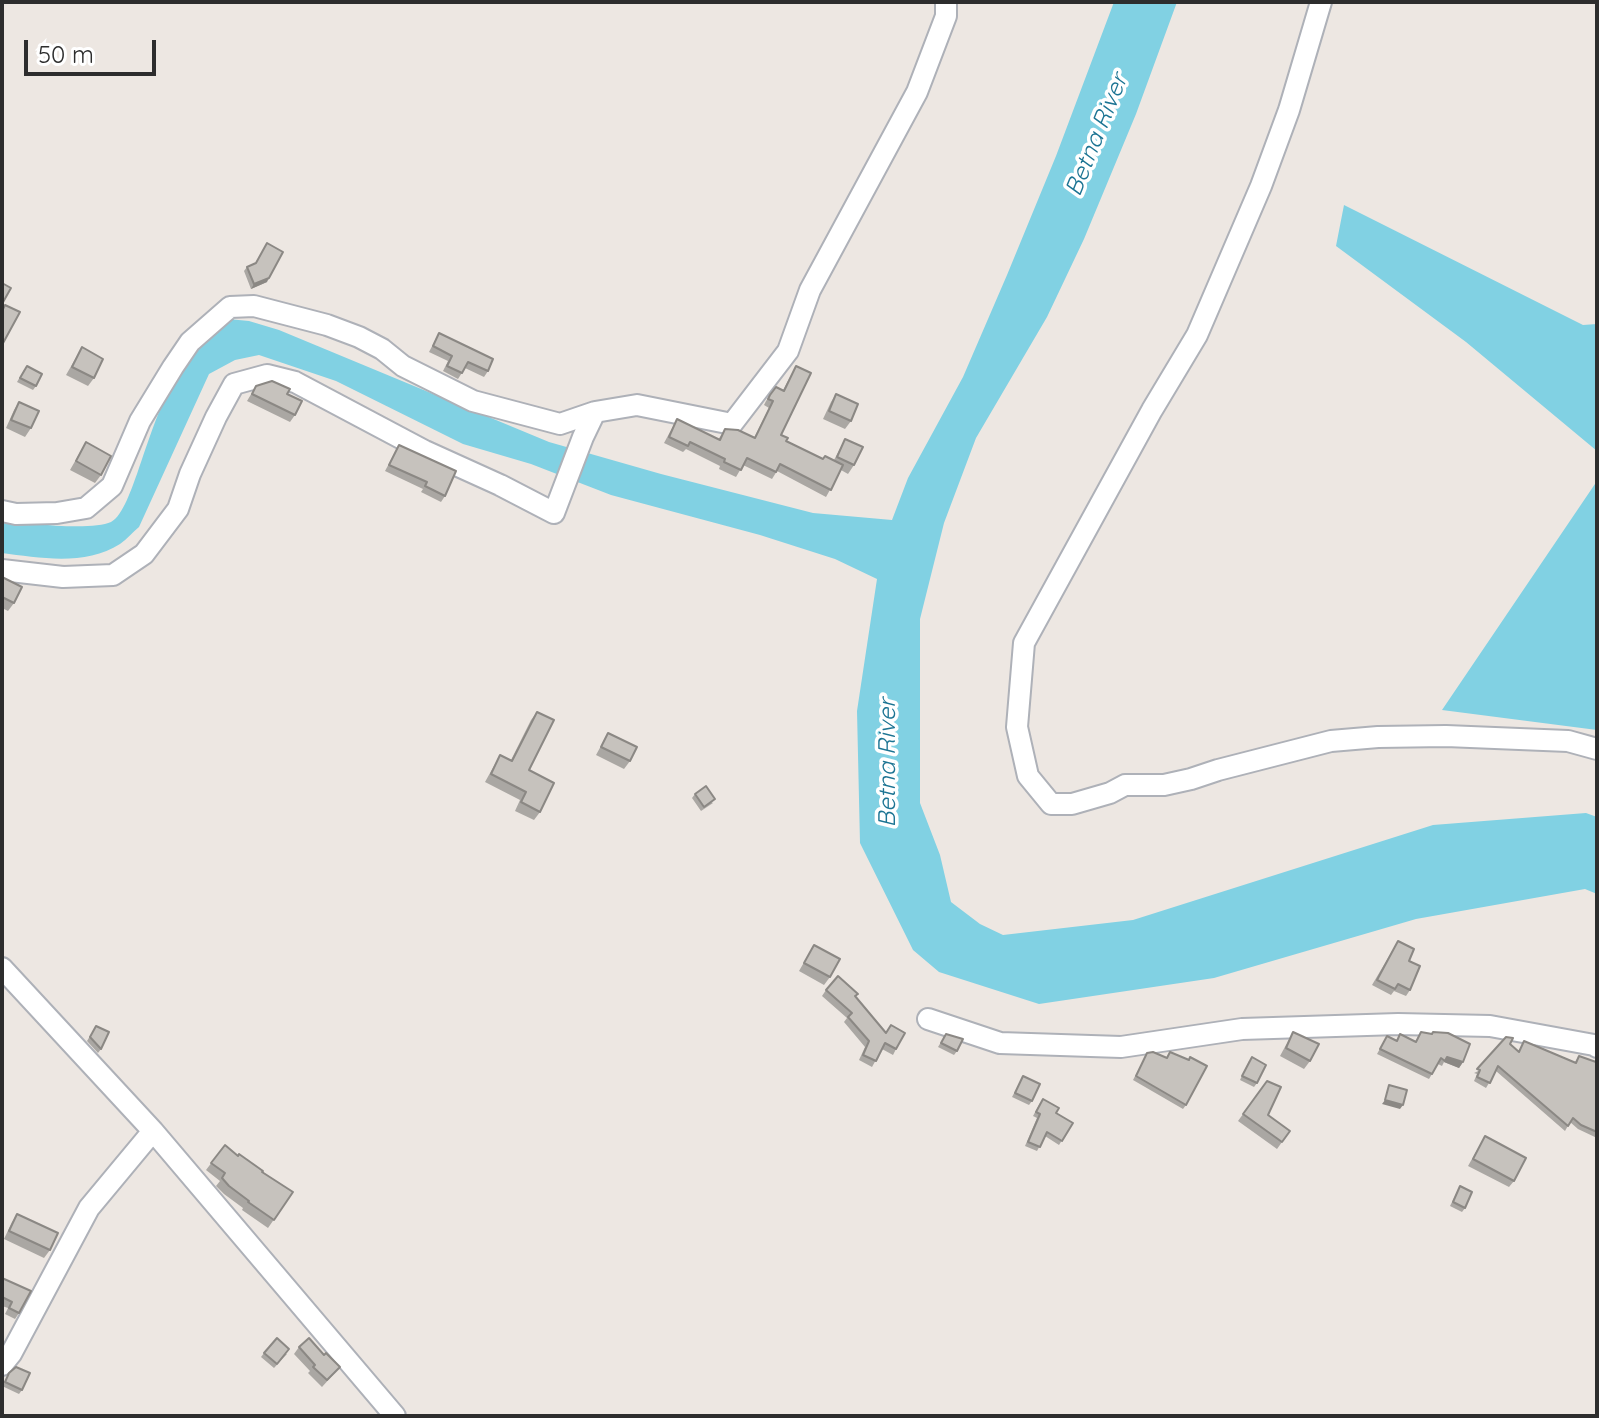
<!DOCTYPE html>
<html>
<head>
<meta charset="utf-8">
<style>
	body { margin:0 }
	#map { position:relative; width:1599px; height:1418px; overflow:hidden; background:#ede7e2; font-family:Quicksand,sans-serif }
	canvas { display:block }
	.frame { position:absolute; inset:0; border:4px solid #2d2d2d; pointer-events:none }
	.scale { position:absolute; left:24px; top:40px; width:132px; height:36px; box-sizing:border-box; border:4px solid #2d2d2d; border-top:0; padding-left:10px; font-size:24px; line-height:28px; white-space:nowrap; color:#2d2d2d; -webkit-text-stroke:6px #fff; paint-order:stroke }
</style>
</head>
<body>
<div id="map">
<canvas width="1599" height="1418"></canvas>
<div class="frame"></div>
<div class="scale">50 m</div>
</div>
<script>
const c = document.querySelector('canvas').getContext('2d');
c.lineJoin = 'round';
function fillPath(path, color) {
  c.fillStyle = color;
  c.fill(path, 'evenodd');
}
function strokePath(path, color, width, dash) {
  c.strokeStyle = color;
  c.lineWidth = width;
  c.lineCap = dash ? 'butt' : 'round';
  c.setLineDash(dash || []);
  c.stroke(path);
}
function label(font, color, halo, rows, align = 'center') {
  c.font = font + ' Quicksand,sans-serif';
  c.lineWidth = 7;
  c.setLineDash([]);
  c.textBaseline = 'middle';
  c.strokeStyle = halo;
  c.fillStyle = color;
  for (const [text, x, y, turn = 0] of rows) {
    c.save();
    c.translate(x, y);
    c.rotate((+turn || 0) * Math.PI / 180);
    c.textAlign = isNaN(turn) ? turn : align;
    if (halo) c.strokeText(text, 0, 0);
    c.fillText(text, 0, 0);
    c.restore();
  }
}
fillPath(new Path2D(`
	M1114,2H1177L1136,114L1084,239L1047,317L976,438L944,523L920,619V803L940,855L951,902L980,924L1003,935L1133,920L1433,825L1586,813L1597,817V894L1585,889L1416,919L1214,978L1039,1004L939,972L913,950L860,843L857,711L877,579L835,559L760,535L611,495L531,464L463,444L336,381L259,355L235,360L209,374L139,527C133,532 127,539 120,544C86,566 40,558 2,553V519C24,524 92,531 111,522C123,516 132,487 137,474C149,439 165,387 188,357C198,343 215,331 228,319L249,321L279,330L549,442L661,474L813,513L892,520L908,478L963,377L1007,275L1056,156Z
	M1344,205L1583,325L1597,324V451L1466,342L1336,246Z
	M1597,481V730L1442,710Z`), '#81d1e3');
const minor = new Path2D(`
	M1321,2L1289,110L1261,186L1197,335L1152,410L1024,643L1017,727L1028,776L1051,804H1072L1110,793L1125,785H1164L1191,779L1218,770L1331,741L1378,737L1446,736L1568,741L1597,749
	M2,511L16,514L57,513L86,508L112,486L140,421L173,367L190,342L230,307L254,306L327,325L359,337L382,349L403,366L473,401L560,424L595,412L637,405L732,424L788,351L810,290L917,92L946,16V2
	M2,570L63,577L113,575L144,554L178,509L190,474L216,417L234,384L267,375L295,382L425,451L500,485L554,513L583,437L595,412
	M2,968L153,1131L395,1416
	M928,1019L1000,1043L1121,1047L1242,1029L1398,1024L1490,1026L1594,1045L1597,1047
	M2,1365L11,1354L89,1208L153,1131`);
strokePath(minor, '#aeb1b8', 24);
strokePath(minor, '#fff', 20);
fillPath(new Path2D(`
	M247,267L267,282L251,289L244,271Z
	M439,333L488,371L484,377L465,368L458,379L443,371L448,361L429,352Z
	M82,347L94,378L88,386L66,375Z
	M796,366L781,435L786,441L823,459L834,460L845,439L854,465L848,474L841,470L826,497L777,471L772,479L743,465L736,477L719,469L720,466L686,449L683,452L664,443L677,419L718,440L725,429L754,438L769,408L764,405L766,401L776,387L783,390Z
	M24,370L36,386L33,390L17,382Z
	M256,386L287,394L295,415L290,422L247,401Z
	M836,394L851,421L845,429L823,419L831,402Z
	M19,402L31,428L25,437L6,428L14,410Z
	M86,442L101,475L95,483L70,470Z
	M399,445L445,496L441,502L421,492L423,489L385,471Z
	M2,577L14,603L8,611L2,608Z
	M537,712L529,770L540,812L534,820L515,811L520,800L485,782L500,755L511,760L531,720Z
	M608,733L630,761L624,769L596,755Z
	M695,794L713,803L701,811L692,798Z
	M1398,941L1409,961L1410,990L1406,996L1394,991L1391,995L1372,985Z
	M814,945L830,977L824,985L799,971Z
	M826,990L855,996L886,1032L891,1025L896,1049L893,1055L882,1049L872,1067L859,1060L865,1047L844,1022L847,1018L822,996Z
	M96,1026L101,1049L98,1053L87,1041Z
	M1293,1032L1310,1061L1304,1069L1280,1056Z
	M1421,1032L1463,1062L1459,1068L1444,1062L1442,1066L1438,1064L1429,1079L1377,1054L1387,1036L1396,1041L1400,1034L1415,1042Z
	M946,1034L957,1051L954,1055L938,1047Z
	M1524,1041L1575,1062L1579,1056L1596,1062L1597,1060V1138L1578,1129L1570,1122L1565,1131L1496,1071L1486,1088L1474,1081L1477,1074L1474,1073L1518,1052Z
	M1170,1052L1186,1105L1183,1109L1133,1080L1147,1053L1166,1058Z
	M1249,1061L1257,1083L1254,1087L1240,1080Z
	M1023,1076L1032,1101L1029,1105L1012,1097Z
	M1267,1081L1268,1115L1290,1131L1277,1149L1238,1121Z
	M1040,1103L1073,1123L1059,1145L1045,1136L1037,1151L1025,1146L1037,1118L1033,1116Z
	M1485,1136L1514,1181L1509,1187L1468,1166Z
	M225,1145L238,1156L293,1192L268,1228L242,1210L243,1208L224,1194L216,1186L220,1181L206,1170Z
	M1460,1186L1465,1208L1462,1212L1450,1206Z
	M17,1214L50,1250L44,1258L4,1239L12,1222Z
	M2,1278L19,1313L15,1319L5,1314L8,1308L2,1306Z
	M299,1347L324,1355L340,1367L322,1387L308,1373L310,1371L294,1354Z
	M264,1353L287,1354L274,1368L261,1357Z
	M9,1373L22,1390L19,1394L2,1386Z`), '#aaa7a3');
fillPath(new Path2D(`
	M269,278L267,282L251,289L254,284Z
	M1447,1057L1463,1062L1459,1068L1444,1062Z
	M1385,1100L1403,1105L1400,1109L1382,1104Z`), '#8b8884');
const building = new Path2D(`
	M267,243L283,252L269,278L254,284L247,267L256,263Z
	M2,283L11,288L2,304Z
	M5,305L20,312L2,345V311Z
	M439,333L493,359L488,371L468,362L462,373L447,366L452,356L433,346Z
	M82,347L103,359L94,378L72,367Z
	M27,366L42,374L36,386L20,378Z
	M796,366L811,373L781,435L788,438L786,441L823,459L825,456L843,465L831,490L780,464L776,472L747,458L741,470L724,462L725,459L690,442L688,446L669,437L677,419L720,440L725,429L738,430L755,438L773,401L768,399L770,395L776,387L784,391Z
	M272,381L290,389L287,394L302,401L295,415L252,394L256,386Z
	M836,394L858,404L851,421L829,411Z
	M19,402L39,411L31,428L11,420Z
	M845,439L863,447L854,465L837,457Z
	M86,442L111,456L101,475L76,461Z
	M399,445L456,471L445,496L425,486L427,482L389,465Z
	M2,577L22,587L14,603L2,597Z
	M537,712L554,720L529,770L554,783L540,812L521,802L526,792L491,774L500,755L512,761Z
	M608,733L637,747L630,761L601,747Z
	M706,786L715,799L704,807L695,794Z
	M1398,941L1414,949L1409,961L1420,966L1410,990L1398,984L1395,989L1377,980Z
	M814,945L840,959L830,977L804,963Z
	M838,976L858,994L855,996L886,1033L891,1025L905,1033L896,1049L885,1043L876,1061L863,1055L869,1041L848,1017L852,1013L826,990Z
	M96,1026L109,1032L101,1049L90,1037Z
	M1293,1032L1319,1044L1310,1061L1286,1048Z
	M1421,1032L1432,1034L1433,1032L1448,1033L1470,1044L1463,1062L1447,1057L1445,1061L1441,1058L1432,1074L1380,1049L1387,1036L1397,1041L1400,1034L1416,1042Z
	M946,1034L963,1039L957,1051L941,1043Z
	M1506,1037L1513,1038L1510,1044L1519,1052L1524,1041L1576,1063L1579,1056L1596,1062L1597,1060V1132L1581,1125L1573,1118L1568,1126L1498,1066L1490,1083L1477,1077L1480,1070L1477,1069Z
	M1153,1052L1167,1058L1170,1052L1189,1060L1190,1057L1207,1066L1186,1105L1136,1076L1147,1053Z
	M1252,1057L1266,1065L1257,1083L1242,1076Z
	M1023,1076L1040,1084L1032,1101L1015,1093Z
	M1267,1081L1281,1087L1268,1115L1290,1131L1282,1142L1243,1114Z
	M1389,1085L1407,1090L1403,1105L1385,1100Z
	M1043,1099L1059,1108L1056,1113L1073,1123L1062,1141L1047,1132L1040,1147L1028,1142L1040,1114L1036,1112Z
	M1485,1136L1526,1158L1514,1181L1473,1159Z
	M225,1145L238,1156L239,1154L263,1171L262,1172L293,1192L274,1220L248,1202L249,1201L229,1186L222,1178L225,1173L211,1163Z
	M1460,1186L1472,1192L1465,1208L1453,1202Z
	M17,1214L58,1233L50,1250L9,1231Z
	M2,1278L31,1291L19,1313L9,1308L12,1302L2,1297Z
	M277,1338L289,1349L277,1364L264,1353Z
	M309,1338L324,1355L326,1353L340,1367L327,1380L313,1367L315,1365L299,1347Z
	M16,1367L30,1373L22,1390L5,1382L9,1373Z`);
fillPath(building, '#c6c2bd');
strokePath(building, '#8b8884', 2);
label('italic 24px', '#1c7493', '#fff', [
	["Betna River",1097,135,-68],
	["Betna River",888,763,-90]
]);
</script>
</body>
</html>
